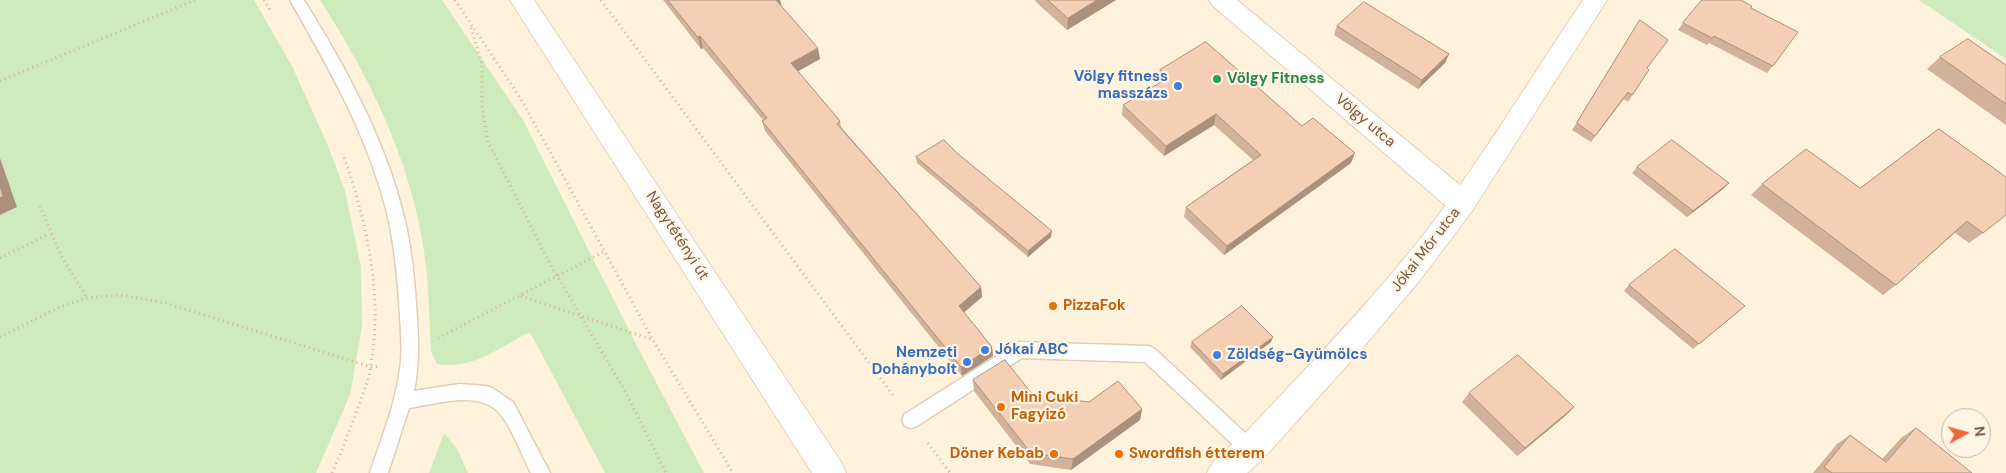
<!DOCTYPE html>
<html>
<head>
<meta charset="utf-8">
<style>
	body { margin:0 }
	#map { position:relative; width:2006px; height:473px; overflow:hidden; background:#fef2dc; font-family:"DM Sans",sans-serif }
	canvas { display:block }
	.north { position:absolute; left:1941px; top:408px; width:50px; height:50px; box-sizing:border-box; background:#fff5e4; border:1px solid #c7b6a4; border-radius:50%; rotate:83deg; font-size:14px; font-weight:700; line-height:20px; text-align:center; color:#745744 }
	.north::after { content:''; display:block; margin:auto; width:18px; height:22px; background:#f06739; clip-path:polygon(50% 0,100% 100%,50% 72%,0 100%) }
</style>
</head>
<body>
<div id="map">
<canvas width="2006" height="473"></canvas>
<div class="north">N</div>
</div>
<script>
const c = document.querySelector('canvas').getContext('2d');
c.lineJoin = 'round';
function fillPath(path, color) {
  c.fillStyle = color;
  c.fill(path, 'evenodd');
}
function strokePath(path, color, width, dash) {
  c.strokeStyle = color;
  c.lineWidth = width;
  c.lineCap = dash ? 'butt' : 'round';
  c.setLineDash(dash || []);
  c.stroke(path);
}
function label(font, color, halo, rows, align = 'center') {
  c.font = font + ' "DM Sans",sans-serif';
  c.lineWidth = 4.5;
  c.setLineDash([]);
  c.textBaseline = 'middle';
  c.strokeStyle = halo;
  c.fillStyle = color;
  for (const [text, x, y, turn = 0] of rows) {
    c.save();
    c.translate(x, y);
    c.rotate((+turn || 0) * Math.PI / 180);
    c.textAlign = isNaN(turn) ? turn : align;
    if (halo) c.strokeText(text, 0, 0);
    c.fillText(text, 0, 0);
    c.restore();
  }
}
fillPath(new Path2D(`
	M0,0H254L293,68L328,146L345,191L361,267L362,327L350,395L316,473H0V215L17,207L0,158Z
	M320,0H442L523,120L637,346L704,473H605L530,332C501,346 471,371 437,364L431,352C429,317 429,280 423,245C409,157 368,74 320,0Z
	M1918,0H2006V59L1928,6Z
	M444,433L457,449L468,473H429Z`), '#cdebbb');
const lane = new Path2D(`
	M290,0H304C346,68 385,139 404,217C411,245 414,275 416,304C418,334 420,362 414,391L460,384L486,386L492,388L513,402L550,473H531C523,457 511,427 501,415C481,389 436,404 409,408L388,473H370C380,441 394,409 399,375C404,350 400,324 399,300C397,272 394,244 388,217C369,138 330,70 290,0Z
	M1019,342L1149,346L1155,349L1257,444L1260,450L1257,456L1251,459L1245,456L1145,362L1022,358L917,426L911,428L905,426L902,420L905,414Z`);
const street = new Path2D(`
	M1209,0H1237L1472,195L1475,203L1472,211L1462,214L1452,211L1213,6Z`);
const secondary = new Path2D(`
	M510,0H534L841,462L846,473H812Z
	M1583,0H1607L1472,211L1420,280L1360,351L1262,460L1247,473H1207C1216,454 1237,443 1251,427C1301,374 1352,321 1399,265C1468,183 1523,89 1583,0Z`);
strokePath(lane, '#e1cdb9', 3);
strokePath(street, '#e1cdb9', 2);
strokePath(secondary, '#e9d0b8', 2);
strokePath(new Path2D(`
	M264,0L270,10
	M455,0L521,99L653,340L733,473
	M601,0L895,398
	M471,28L482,63V107L488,142L550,264L625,391L666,473
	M0,81L195,0
	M40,206L60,254L87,298
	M0,258L49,234
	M521,296L653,340
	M0,337L60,307L87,298L120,295L166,303L371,367L380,366
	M438,338L605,251
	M928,443L950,473
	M332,473C343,449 352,424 361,399C364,389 369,380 370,370C384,298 367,222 343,154`), '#d8b297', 3, [1, 4]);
fillPath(lane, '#fff');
fillPath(street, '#fff');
fillPath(secondary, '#fff');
fillPath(new Path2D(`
	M663,0H780L782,7L820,59L798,71L840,121L841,127L981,287L982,297L964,312L992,347L993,356L962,376L765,131L762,121L763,120L703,48L701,49Z
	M1035,0H1116L1067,30L1035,1Z
	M1751,8L1773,66L1767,73L1709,43L1707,45L1678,30L1683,23Z
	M1337,26L1449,54L1445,63L1418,89L1334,35Z
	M1636,27L1647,68L1649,70L1628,102L1624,99L1591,142L1572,130Z
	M1940,57L2006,65V125L1927,69Z
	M1160,70L1302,126L1351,163L1224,255L1184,217L1186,207L1253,160L1214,125L1164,156L1122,115L1123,105L1161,82L1158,80Z
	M1939,129L1983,233L1969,243L1955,233L1896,285L1883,295L1751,195L1762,184L1860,188Z
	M957,153L1051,237L1028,257L917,163L916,157Z
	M1637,167L1729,183L1723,189L1687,217L1632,173Z
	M1629,285L1739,311L1693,349L1624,291Z
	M1192,342H1271L1221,380L1190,347Z
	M973,380L1033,395L1142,409L1140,420L1071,470L1030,464L974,391Z
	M1469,393L1574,407L1565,416L1517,456L1462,402Z
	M1916,428L1972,473H1813L1837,444L1850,435L1882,459L1902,437Z`), '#d2b29a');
fillPath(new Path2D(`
	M776,0H780L782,9Z
	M1097,0H1116L1067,30L1068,18Z
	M700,36L703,48L701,49L698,37Z
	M818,48L820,59L793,74L791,63Z
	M1449,54L1445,63L1418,89L1422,80Z
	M1216,114L1214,125L1164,156L1166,146Z
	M1355,153L1351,163L1224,255L1227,246Z
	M0,158L17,207L0,215Z
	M1729,183L1723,189L1687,217L1693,211Z
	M1052,231L1051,237L1028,257V251Z
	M981,287L982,297L960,316L959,306Z
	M1273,337L1271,342L1221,380L1223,374Z
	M992,347L993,356L962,376L961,367Z
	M1574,407L1565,416L1517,456L1525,448Z
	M1142,409L1140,420L1071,470L1073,459Z`), '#ab917d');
const building = new Path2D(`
	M668,0H776L818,48L791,63L840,121L837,124L981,287L959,306L992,347L961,367L762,121L767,118L700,36L698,37Z
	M1048,0H1097L1068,18Z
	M1702,0H1741L1752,6L1751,8L1798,32L1773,66L1714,36L1712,38L1683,23Z
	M1364,2L1449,54L1422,80L1337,26Z
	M1640,20L1668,40L1647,68L1649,70L1632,95L1628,92L1595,136L1577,123Z
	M1968,39L2006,65V104L1940,57Z
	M1206,42L1302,126L1313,118L1355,153L1227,246L1186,207L1261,155L1216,114L1166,146L1123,105L1169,77L1160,70Z
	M1939,129L2006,177V215L1983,233L1967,221L1896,285L1762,184L1806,149L1860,188Z
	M944,140L957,153L1052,231L1028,251L916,157Z
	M1672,140L1729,183L1693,211L1637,167Z
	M0,186L3,196L0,198Z
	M1675,249L1745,306L1699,344L1629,285Z
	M1242,306L1273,337L1223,374L1192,342Z
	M1518,355L1574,407L1525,448L1469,393Z
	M1005,360L1033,395L1089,402L1118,381L1142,409L1073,459L1031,453L973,380Z
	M1916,428L1972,473H1832L1824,467L1850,435L1886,462Z`);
fillPath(building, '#f4cfb3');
strokePath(building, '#ab917d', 1);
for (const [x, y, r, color] of [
	[1217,79,5,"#2e9e5b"],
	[1178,86,5,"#3f7fe0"],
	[1053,306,5,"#e8710a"],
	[985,350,5,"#3f7fe0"],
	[1217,355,5,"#3f7fe0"],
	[967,362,5,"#3f7fe0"],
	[1001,407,5,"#e8710a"],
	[1054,454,5,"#e8710a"],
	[1119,454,5,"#e8710a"]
]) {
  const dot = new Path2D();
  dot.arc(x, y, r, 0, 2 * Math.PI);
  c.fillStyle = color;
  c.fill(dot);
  strokePath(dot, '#fff5e4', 2);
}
label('bold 15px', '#366cbe', '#fff5e4', [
	["Völgy fitness",1168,77],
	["masszázs",1168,94],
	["Jókai ABC",995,350,"left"],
	["Nemzeti",957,353],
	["Dohánybolt",957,370],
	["Zöldség-Gyümölcs",1227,355,"left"]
], 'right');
label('bold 15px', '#27864d', '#fff5e4', [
	["Völgy Fitness",1227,79]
], 'left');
label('15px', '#745744', '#fff5e4', [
	["Völgy utca",1365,121,40],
	["Nagytétényi út",677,236,57],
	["Jókai Mór utca",1426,250,-52]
]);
label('bold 15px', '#c56008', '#fff5e4', [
	["PizzaFok",1063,306],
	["Mini Cuki",1011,398],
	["Fagyizó",1011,415],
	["Döner Kebab",1044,454,"right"],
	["Swordfish étterem",1129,454]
], 'left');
</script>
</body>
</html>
